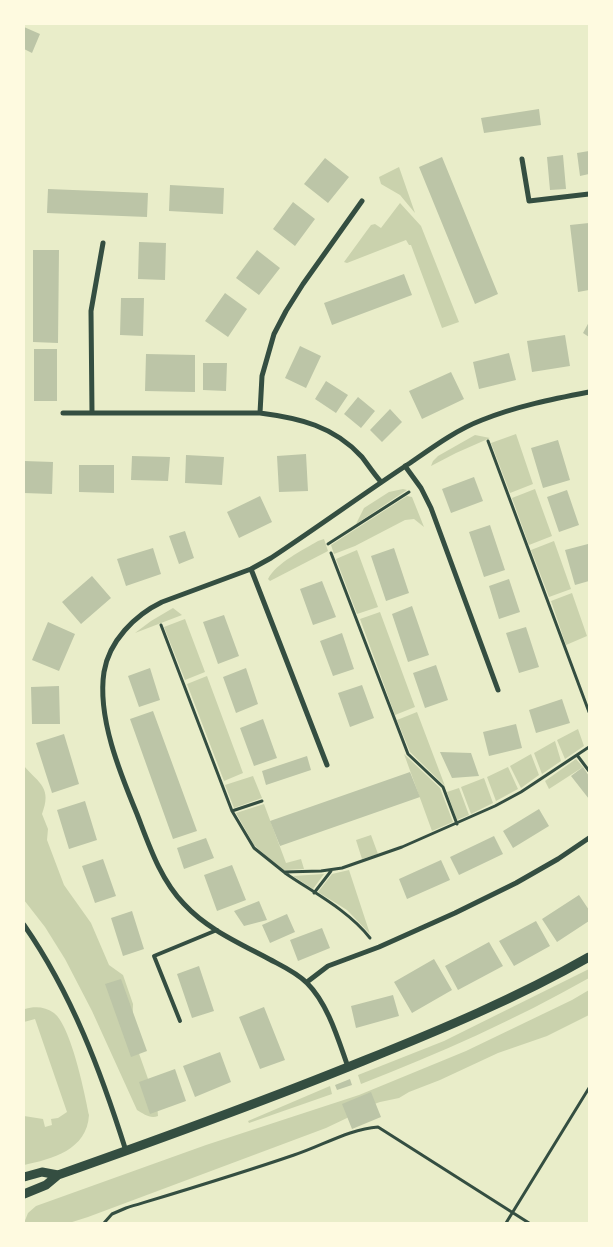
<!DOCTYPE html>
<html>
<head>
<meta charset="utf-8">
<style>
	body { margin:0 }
	#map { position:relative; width:613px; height:1247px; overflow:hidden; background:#e9edc9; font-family:Raleway,sans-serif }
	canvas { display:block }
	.frame { position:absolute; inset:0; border:25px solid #fefae0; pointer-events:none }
</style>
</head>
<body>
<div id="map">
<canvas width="613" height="1247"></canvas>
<div class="frame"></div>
</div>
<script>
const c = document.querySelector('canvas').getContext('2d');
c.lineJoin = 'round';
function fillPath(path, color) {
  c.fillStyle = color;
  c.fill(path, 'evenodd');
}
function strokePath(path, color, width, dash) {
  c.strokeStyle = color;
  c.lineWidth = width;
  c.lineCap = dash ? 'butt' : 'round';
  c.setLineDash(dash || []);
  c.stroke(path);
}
fillPath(new Path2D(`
	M399,167L415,213L400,195L381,184L379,177Z
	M400,203L421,226L459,322L442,328L411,245H409L406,240L347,263L344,262L371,225L375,224L381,228Z
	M516,434L533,484L510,493L491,443Z
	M475,435L490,438L456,453L431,466L433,461L438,456Z
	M403,489L407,490L356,524L364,508L389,492Z
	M535,489L552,536L529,545L512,498Z
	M407,496L412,497L424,527L414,519L405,520L355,546L334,554L331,545Z
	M324,539L328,551L270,581L268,579C276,563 303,550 318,541Z
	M554,541L571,589L549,597L531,550Z
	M357,550L378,607L357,614L336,559Z
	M572,593L587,636L566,645L551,601Z
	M173,608L182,615L135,633L151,621Z
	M380,612L415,707L395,715L360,619Z
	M185,619L205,672L185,680L164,627Z
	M207,676L243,773L224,781L187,684Z
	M417,712L445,786L410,752L397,720Z
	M578,729L584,746L565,759L557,740Z
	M555,741L561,761L542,774L534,753Z
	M404,754L440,788L453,822L432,831Z
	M531,754L539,775L521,788L510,766Z
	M576,759L583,767L549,789L545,781Z
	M24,766C40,784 52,788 42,814L48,829L47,840L64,885L91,923L109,965L123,975L133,1004L132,1034L157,1104L158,1116C150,1119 144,1114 137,1110L92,1011L65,959L45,927L24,900Z
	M508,767L518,789L496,801L487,777Z
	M253,776L262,798L234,808L225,785Z
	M484,778L493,803L471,814L461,787Z
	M459,788L469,815L457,820L447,792Z
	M264,804L286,863L301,859L304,869L284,870L266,856L254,845L236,813Z
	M371,835L378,854L362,859L356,840Z
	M349,870L370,934L347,910L318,892L332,874Z
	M324,874L313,889L293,876Z
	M589,969V978C515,1020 440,1053 361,1084L358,1075L444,1041Z
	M589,990V1015L547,1036L498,1053L440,1080L409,1092L399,1098L380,1102L366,1107L347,1118L326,1128L88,1217L69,1223H24L28,1213L36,1206L206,1145L359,1095L466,1051L572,1000Z
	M24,1007L25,1009C35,1006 46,1007 54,1013C71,1026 85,1094 89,1115C87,1150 52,1159 24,1165V1116L43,1119L45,1127L52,1125L51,1119L58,1118L67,1112L35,1019L24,1022Z
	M330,1086L332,1094L249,1123L248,1121Z`), '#cad2ad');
fillPath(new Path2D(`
	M24,27L40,34L32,53L24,49Z
	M539,109L541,125L484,133L481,118Z
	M589,151V174L580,176L577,153Z
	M563,155L566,189L550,190L547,157Z
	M442,157L498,294L475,304L419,167Z
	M325,158L349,177L328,203L304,184Z
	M170,185L224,188L223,214L169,211Z
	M48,189L148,193L147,217L47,213Z
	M293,202L315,219L295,246L273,229Z
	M589,223V290L578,292L570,225Z
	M139,242L166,243L165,280L138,279Z
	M33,250H59L58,343L33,342Z
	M257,250L280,268L259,295L236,278Z
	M404,274L412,295L332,325L324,303Z
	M225,293L247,309L228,337L205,321Z
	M121,298H144L143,336L120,335Z
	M589,322V337L583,333Z
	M565,335L570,366L532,372L527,341Z
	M300,346L321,356L306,388L285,378Z
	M34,349H57V401H34Z
	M509,353L516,380L479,389L473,362Z
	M146,354L195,355V392L145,391Z
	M203,363H227L226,391L203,390Z
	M451,372L464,399L422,419L409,391Z
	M326,381L348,395L336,413L315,399Z
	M358,397L375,411L361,428L344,414Z
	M390,409L402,422L382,442L370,430Z
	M558,440L570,480L543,488L531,448Z
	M306,454L308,491L279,492L277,456Z
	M186,455L224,457L222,485L185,483Z
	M132,456L170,457L168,481L131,480Z
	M24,461L53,462L52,494L24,493Z
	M79,465H114V493L79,492Z
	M474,477L483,501L451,513L442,489Z
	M567,490L579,525L559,532L547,497Z
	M260,496L272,522L239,538L227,512Z
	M490,525L505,570L484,577L469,532Z
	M185,531L194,558L179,564L169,536Z
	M588,544L589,550V581L575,585L565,550Z
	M153,548L161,574L126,586L117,559Z
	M394,548L409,593L386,601L371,556Z
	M92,576L111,598L81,624L62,602Z
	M509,579L520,612L499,619L489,586Z
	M322,581L336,617L313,625L300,589Z
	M412,606L429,655L408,662L392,614Z
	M224,615L239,656L218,664L203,622Z
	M48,622L75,634L59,671L32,660Z
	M526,627L539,667L519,673L506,633Z
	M342,633L354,669L333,676L320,641Z
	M436,665L448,700L425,708L413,673Z
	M150,668L160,700L139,707L128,676Z
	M246,668L258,704L236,713L223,677Z
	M362,685L374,718L350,727L338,693Z
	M59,686L60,724H32L31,687Z
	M562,699L570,723L536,733L529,710Z
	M153,711L197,831L173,839L130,719Z
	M263,719L277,758L254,766L240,728Z
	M516,724L522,748L489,756L483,732Z
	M64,734L79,784L52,793L36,743Z
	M440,752L471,753L479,776L452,778Z
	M307,756L311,770L266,785L262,771Z
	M583,767L589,776V799L571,776Z
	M410,772L420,797L280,846L270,821Z
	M85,801L97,840L69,849L57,810Z
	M539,809L549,826L513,848L503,831Z
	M494,836L503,854L459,875L450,857Z
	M206,838L214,858L184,869L177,848Z
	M103,859L116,896L95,903L82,866Z
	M441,860L450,880L407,899L399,879Z
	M232,865L246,900L217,911L204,875Z
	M579,895L589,910V921L557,942L542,919Z
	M259,901L267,920L244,926L234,911Z
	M132,911L144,949L123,956L111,918Z
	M287,914L295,932L270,943L262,925Z
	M536,921L550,946L514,966L499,941Z
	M322,928L330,948L298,961L290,940Z
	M489,942L503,966L458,990L445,966Z
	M434,959L452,990L412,1013L394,982Z
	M199,966L214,1011L192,1018L177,974Z
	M121,979L147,1051L131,1057L105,984Z
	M393,995L399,1016L356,1028L351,1006Z
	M264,1007L285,1060L260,1069L239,1017Z
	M220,1052L231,1082L195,1097L183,1066Z
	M175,1069L186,1101L150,1114L139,1082Z
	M350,1079L352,1085L337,1090L335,1085Z
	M371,1092L381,1117L352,1129L342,1104Z`), '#bcc5a7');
strokePath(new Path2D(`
	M488,441L589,712
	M328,544L409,492
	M331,553L408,754L443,787L457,824
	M161,625L232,811
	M577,755L589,771
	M262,801L232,811L254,848L284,872L321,871L342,868L402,847L495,806L521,792L589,747
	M285,873C314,893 348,910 370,938
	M314,893L331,871
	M104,1223L112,1214L126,1208C182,1191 239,1174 294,1155C322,1146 349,1129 378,1127L529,1223
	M506,1223L589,1088`), '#344e41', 3);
strokePath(new Path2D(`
	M180,1021L154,956L217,930`), '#344e41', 4);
strokePath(new Path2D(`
	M522,159L529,201L589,194
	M63,413H260C299,418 334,426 362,457C368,465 374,474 381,482
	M92,413L91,311L103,243
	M260,413L262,376L274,334L286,311L303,284L362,201
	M405,466L421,488L431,508L498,690
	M251,569L327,765
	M24,925C72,994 101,1072 126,1151
	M307,982L328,966L379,947L455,913L516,883L558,859L589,838
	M348,1067C338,1039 328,1004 307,983C296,972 282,966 269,959C239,943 207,929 184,904C160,879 149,845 137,814C120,773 97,717 104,672C109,641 135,615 162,602L251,569L271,558C318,527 363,494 410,463C433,447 456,430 482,420C517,406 553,399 589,392`), '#344e41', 5);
strokePath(new Path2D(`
	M24,1177L42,1172L58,1175
	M24,1194L46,1185L58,1175C160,1139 262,1102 363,1061C440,1030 517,998 589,957`), '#344e41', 9);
</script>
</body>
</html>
